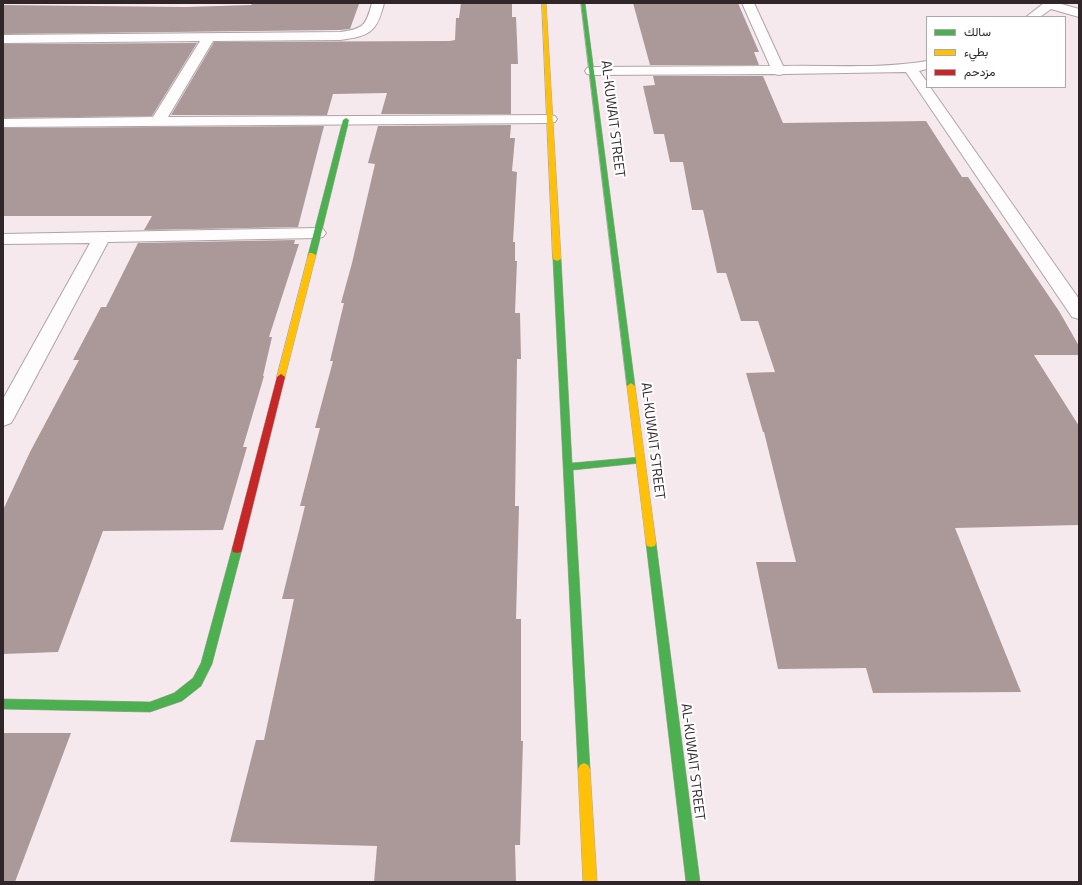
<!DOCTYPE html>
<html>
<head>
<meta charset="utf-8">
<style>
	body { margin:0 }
	#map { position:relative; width:1082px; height:885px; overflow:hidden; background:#f6e9ed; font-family:"Titillium Web",Vazirmatn,sans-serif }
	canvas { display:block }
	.frame { position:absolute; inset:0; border:4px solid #302529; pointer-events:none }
	.legend { position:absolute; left:926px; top:16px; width:140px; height:72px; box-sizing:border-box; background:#fff; border:1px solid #aca8a9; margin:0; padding:5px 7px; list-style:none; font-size:12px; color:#302529 }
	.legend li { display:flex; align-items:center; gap:8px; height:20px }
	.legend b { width:20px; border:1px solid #aca8a9 }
</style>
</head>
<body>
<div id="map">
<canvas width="1082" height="885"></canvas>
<div class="frame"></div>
<ul class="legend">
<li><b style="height:5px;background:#4caf50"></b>سالك</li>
<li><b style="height:5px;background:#ffc107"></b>بطيء</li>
<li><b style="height:5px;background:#c62828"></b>مزدحم</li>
</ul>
</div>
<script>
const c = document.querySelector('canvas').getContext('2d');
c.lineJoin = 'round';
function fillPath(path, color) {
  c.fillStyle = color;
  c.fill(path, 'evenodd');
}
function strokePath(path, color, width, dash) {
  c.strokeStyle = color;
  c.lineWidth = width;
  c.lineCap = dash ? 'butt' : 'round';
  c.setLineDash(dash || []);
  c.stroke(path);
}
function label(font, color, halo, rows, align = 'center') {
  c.font = font + ' "Titillium Web",sans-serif';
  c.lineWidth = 4;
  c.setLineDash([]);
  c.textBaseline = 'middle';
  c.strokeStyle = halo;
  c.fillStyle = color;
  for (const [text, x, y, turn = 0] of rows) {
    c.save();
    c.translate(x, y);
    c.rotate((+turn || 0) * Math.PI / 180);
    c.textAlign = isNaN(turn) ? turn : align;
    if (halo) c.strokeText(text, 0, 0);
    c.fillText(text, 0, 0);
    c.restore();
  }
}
fillPath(new Path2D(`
	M253,3L359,4L350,29L340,30L3,34V5L185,7L251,5Z
	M461,3H512V17H516L518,64H511V114H381L387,93L333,94L327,115H171L214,42L450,41L455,40L456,18H459Z
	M633,3H738L759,52H754L759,65H650Z
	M197,43L152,116L3,118V44Z
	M653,76H763L783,123L926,121L962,177H968L1059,311L1079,346V355H1034L1079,426V525L955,528L1021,692L873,693L866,668L778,669L756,562H796L764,432H763L746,373L775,372L758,321H741L726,273H717L703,210H692L683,162H670L664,134H654L643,86L655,85Z
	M511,125L510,138H515L512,171L517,172L513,242H515V261H517L515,313H520L521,359H517L515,506H519L516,619H521V741H523L520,845H515L516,882H374L377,846L230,842L256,740H264L294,599H282L305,506H300L320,428H315L333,361H330L344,303H341L352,263L375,164L368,163L378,126Z
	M324,126L298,227L144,230L152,216H3V128Z
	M295,240L294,244H299L269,337H272L263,376H264L243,447H247L223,530L103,531L58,652L3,654V510L30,452L79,360H73L101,307H106L138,243Z
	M3,733H71L15,882H3Z`), '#ab999a');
const street = new Path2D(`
	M372,3H384C377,33 369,36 340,40L213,41L168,117L550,115L555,116L557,119L555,122L550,123L3,127V119L153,117L200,41L3,43V35L340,32C363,29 366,26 372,3Z
	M742,3H754L783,66C831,65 880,69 927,61V69L919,71L927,82V87H930L1079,299V319L1072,317L906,72L784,74L779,75L774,74L592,75L587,74L585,71L587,68L592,67L770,66Z
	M1044,3H1058L1079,9V17L1051,9L1040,17H1026Z
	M317,228L323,229L326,233L323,237L317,238L108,242L14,418L11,423L3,426V399L90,243L3,244V234Z`);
const fast = new Path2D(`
	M581,3H585L635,386L631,389L627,386Z
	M346,118L349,120L316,255L312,257H309L308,255L343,120Z
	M554,257H560L561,259L572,463L640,457L643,458L645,460L643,462L640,463L573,470L590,769L588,773L584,775L580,773L578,769L553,259Z
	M651,539L655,540L656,543L700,882H686L646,543L647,540Z
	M237,545L241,546L242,549L212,664L201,686L182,701L150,712L3,709V699L150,702L174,693L193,678L201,663L232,549L233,546Z`);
const slow = new Path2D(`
	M542,3H546L561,259L557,261L553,259Z
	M309,253H312L316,255L285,377L281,380L277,377Z
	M631,383L635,386L656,543L655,546L651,547L647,546L646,543L627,386Z
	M584,763L588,765L590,769L597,882H583L578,769L580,765Z`);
const jam = new Path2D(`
	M281,374L285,377L242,549L241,552L237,553L233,552L232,549L277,377Z`);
strokePath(street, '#aea4a7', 2);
strokePath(fast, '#aea4a7', 1);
strokePath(slow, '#aea4a7', 1);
strokePath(jam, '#aea4a7', 1);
fillPath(street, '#fefcfc');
fillPath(fast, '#4caf50');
fillPath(slow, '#ffc107');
fillPath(jam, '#c62828');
label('14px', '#302529', '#fff', [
	["AL-KUWAIT STREET",612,119,83],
	["AL-KUWAIT STREET",652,441,83],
	["AL-KUWAIT STREET",692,762,83]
]);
</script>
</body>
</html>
